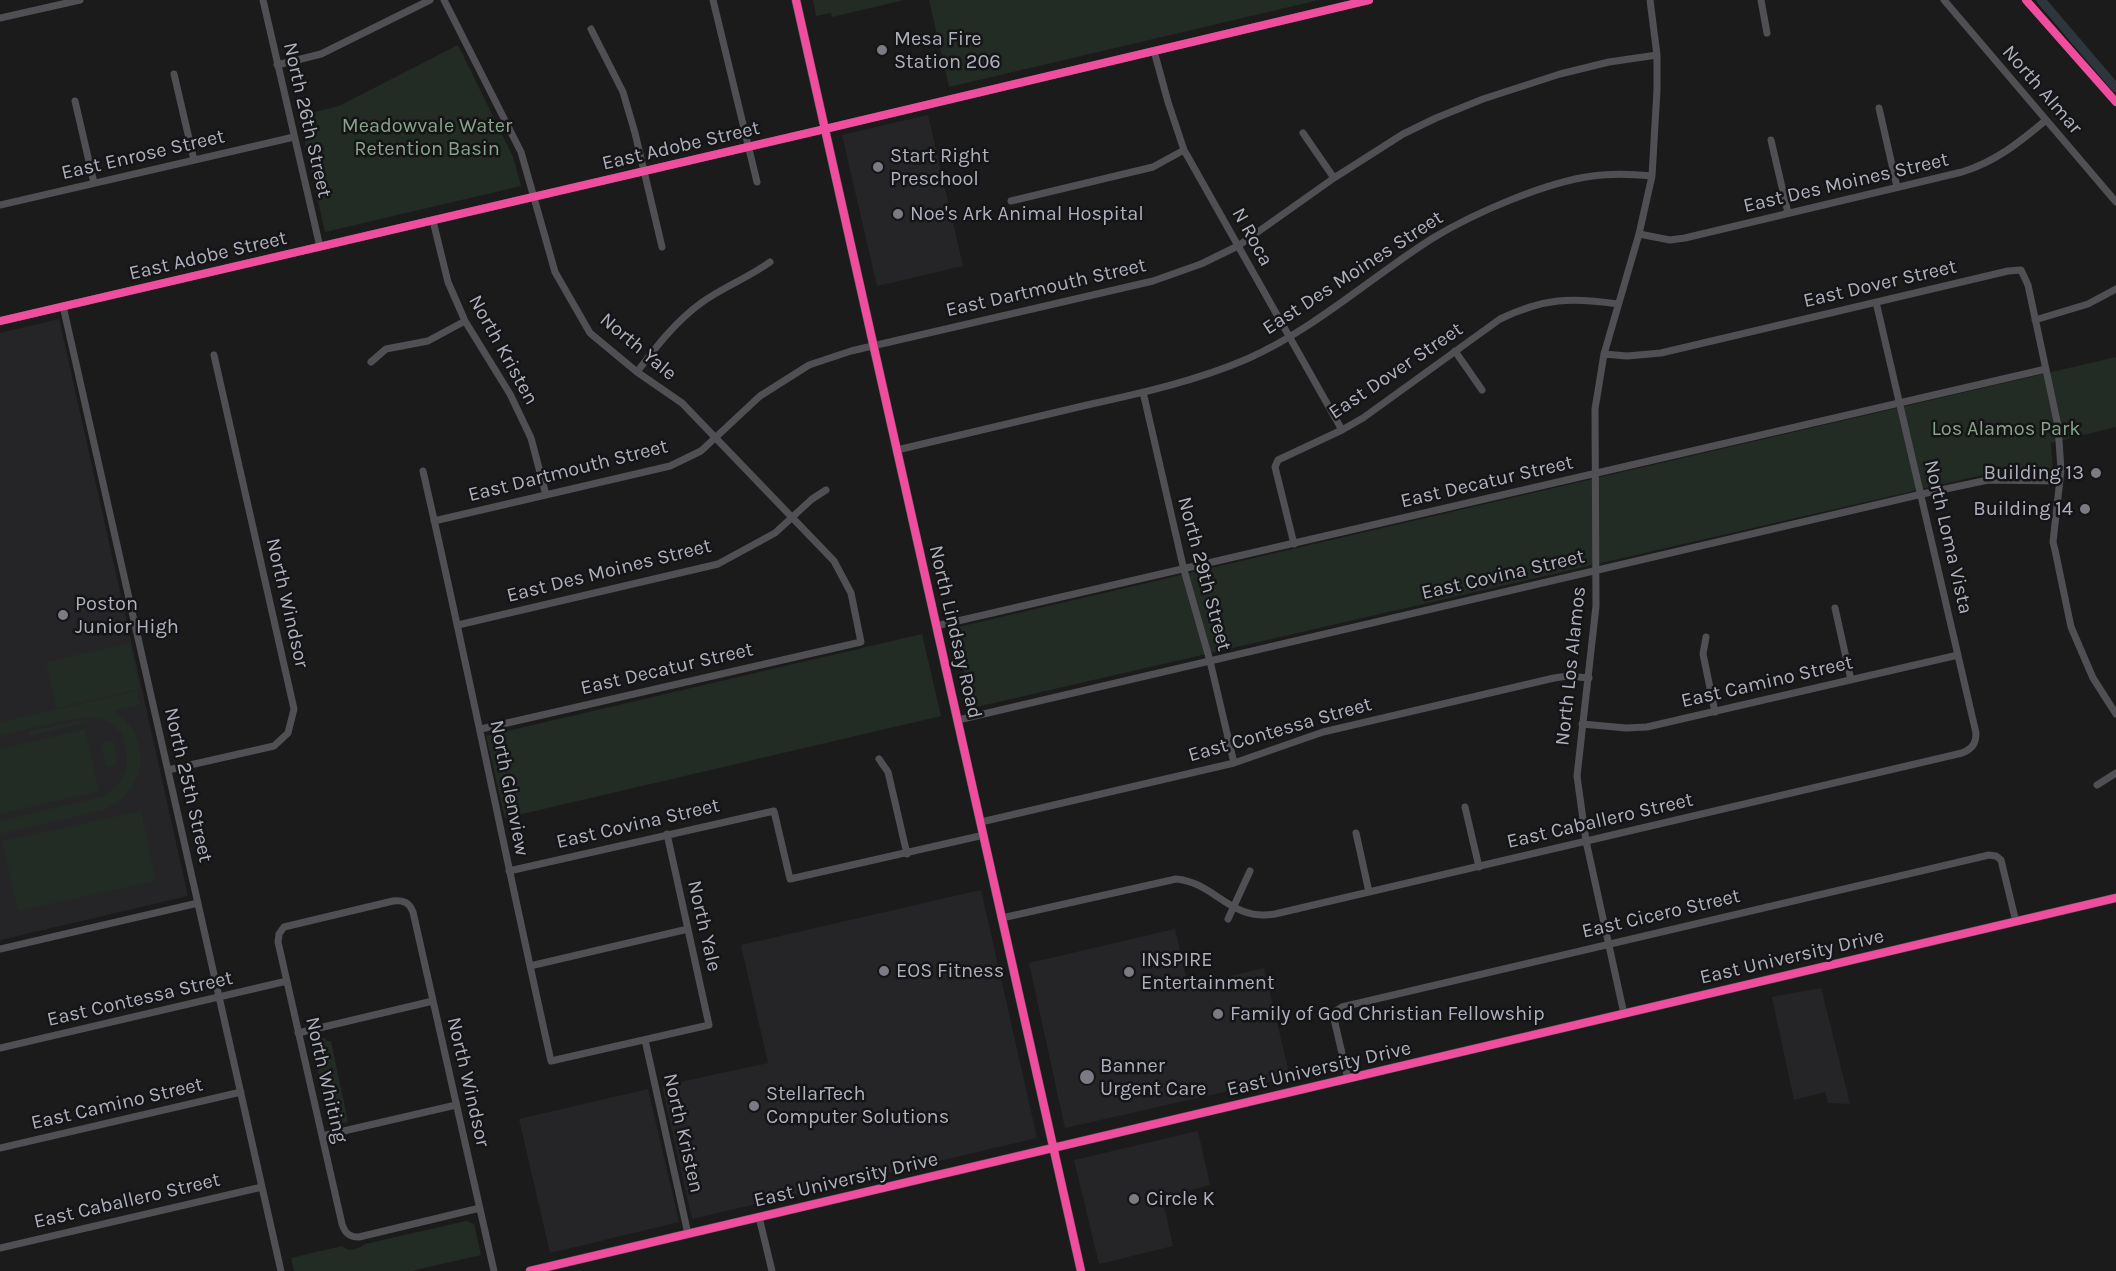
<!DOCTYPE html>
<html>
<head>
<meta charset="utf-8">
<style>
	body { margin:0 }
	canvas { display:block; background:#1b1b1b }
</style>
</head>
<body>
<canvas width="2116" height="1271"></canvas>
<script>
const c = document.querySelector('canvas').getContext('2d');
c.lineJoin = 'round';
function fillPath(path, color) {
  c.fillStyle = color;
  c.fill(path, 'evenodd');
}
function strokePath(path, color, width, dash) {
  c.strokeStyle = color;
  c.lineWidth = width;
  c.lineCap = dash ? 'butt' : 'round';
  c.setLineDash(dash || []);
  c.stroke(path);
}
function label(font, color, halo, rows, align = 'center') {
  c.font = font + ' Karla,sans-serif';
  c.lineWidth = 5;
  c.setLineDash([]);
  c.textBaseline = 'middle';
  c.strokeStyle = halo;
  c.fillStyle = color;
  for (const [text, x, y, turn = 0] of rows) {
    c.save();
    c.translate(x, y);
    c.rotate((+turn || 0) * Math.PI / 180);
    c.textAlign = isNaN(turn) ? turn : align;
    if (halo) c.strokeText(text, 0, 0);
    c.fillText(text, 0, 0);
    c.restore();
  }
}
fillPath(new Path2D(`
	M928,115L963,266L877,286L842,135Z
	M59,319L188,896L0,940V333Z
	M981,890L1037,1138L692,1219L662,1086L768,1063L741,945Z
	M1175,929L1188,986L1264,968L1290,1077L1065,1128L1029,963Z
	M1821,988L1850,1104L1828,1103L1825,1092L1794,1100L1772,997Z
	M648,1089L679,1222L550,1253L519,1119Z
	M1198,1131L1210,1185L1162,1197L1173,1246L1099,1264L1074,1160Z`), '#252527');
fillPath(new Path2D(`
	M813,0H904L832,17L831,13L816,16Z
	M929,0H1319L949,87Z
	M458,45L513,157L521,186L325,232L299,116L339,106Z
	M2116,357V427L2051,443L2053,472L2048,476L1987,474L972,708L954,628Z
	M922,634L941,716L505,818L486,736Z
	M130,643L140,689L56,708L46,662Z
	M137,691L140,705L114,711C120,716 127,721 131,727C153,759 135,800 100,811L0,834V821L104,796C119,786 128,773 127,754C122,705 77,718 45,725C30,729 15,732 0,736V722Z
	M86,720V722L30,736L29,731Z
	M85,729L99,791L0,814V749Z
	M113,740L118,764L106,767L101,743Z
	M141,811L156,881L18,911L2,841Z
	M325,1038L326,1041H331L348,1122L333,1125L329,1121L311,1040Z
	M466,1221L474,1224L481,1255L411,1271H294L291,1258L342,1246C349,1253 358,1249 365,1244Z`), '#232b25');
strokePath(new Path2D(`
	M2041,0L2116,88`), '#2e363d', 9);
strokePath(new Path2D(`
	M263,0L320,247
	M444,0L521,152L555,272L590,333L637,372L682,403L834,561L851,593L861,642L481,729
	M713,0L757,182
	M1761,0L1767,33
	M1944,0L2116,202
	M0,18L80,0
	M591,29L623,92L635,133L662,247
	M1154,51L1168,102L1184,150L1342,430
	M277,65L321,54L430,0
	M174,74L194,160
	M75,101L94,183
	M1879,108L1897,187
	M1303,133L1334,178
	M1771,140L1788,213
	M1011,201L1153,167L1184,150
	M0,205L294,137
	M433,221L448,282L465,321L510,394L531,438L546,495
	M1639,234L1670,240L1685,238L1962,172C1995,162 2020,142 2046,120
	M63,306L281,1271
	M2035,320L2088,304L2116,289
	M1455,351L1482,390
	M1604,354L1627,356L1661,353L2008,271L2021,270L2028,285L2058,426L2061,470L2053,542L2055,550L2071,627L2093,678L2116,714
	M371,362L386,349L428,341L465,321
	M637,372C656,347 675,322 701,303C723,287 748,278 770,262
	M1143,392L1184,570L1210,661L1234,763
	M897,450C960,435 1023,420 1087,405C1141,393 1196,381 1247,359C1315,329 1371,277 1433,238C1474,213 1546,182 1593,176C1613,173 1632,174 1652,176
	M423,471C468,667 507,865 551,1061L709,1025L667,834
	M434,521L670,466L701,451L760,396L809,365L851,351L1153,281L1201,264L1238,246L1334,178L1403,134L1436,118L1483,99L1560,74L1609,62L1657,55
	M1294,544L1275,467L1278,460L1342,430L1363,418L1500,319C1544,298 1571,297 1618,304
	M1835,608L1851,680
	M458,625L718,564L775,533L812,499L826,490
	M936,626L2046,369
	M1706,637L1703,654L1715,712
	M958,720L1922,494L1988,480L2058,481
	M1582,724L1626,728L1647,727L1958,655
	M879,759L888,772L907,854
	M168,770L274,746L288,733L294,709L214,355
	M2097,785L2116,773
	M1465,807L1479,867
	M981,822L1234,763L1323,732L1554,678L1568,676L1589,678
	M1356,833L1369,892
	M509,871L774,811L790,879L984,835
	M1002,918L1176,879C1215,882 1230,922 1275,914L1962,753C1972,749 1976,744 1976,733L1876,302
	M1228,919L1250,871
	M0,949L198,903
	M530,966L688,929
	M1624,1014L1586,841L1577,776L1596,606L1595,409L1604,354L1639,234L1652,176L1657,90V55L1650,0
	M298,1033L433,1001
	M645,1040L688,1234
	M0,1048L287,981
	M1348,1079L1334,1019L1336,1011L1342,1007L1989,855L1996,856L2001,860L2016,922
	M322,1136L456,1105
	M0,1148L241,1092
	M480,1208L359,1237C349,1237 345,1233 342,1224L278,942L279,934L284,927L393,901C403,900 409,902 413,912L494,1271
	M759,1217L772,1271
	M0,1248L262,1187`), '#505054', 7);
strokePath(new Path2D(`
	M0,321L825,129L1369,0`), '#505054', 8);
strokePath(new Path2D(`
	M796,0L1081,1271
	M530,1271L2116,898`), '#4e4e52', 9);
strokePath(new Path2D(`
	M796,0L1081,1271
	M2026,0L2116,102
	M0,321L825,129L1369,0
	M530,1271L2116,898`), '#ef4d9e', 8);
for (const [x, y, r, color] of [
	[882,50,6,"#7b7c83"],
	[878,167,6,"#7b7c83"],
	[898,214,6,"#7b7c83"],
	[2096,473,6,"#7b7c83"],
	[2085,509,6,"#7b7c83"],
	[63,615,6,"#7b7c83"],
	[884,971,6,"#7b7c83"],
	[1129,972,6,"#7b7c83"],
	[1218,1014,6,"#7b7c83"],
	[1087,1077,8,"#7b7c83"],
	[754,1106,6,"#7b7c83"],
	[1134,1199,6,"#7b7c83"]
]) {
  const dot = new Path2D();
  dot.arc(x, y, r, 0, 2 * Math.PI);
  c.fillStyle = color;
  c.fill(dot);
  strokePath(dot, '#151518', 2);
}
label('20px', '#aeb1bb', '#151518', [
	["Mesa Fire",894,39],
	["Station 206",894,62],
	["Start Right",890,156],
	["Preschool",890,179],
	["Noe's Ark Animal Hospital",910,214],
	["Building 13",2084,473,"right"],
	["Building 14",2073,509,"right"],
	["Poston",75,604],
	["Junior High",75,627],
	["INSPIRE",1141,960],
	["Entertainment",1141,983],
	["EOS Fitness",896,971],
	["Family of God Christian Fellowship",1230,1014],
	["Banner",1100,1066],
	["Urgent Care",1100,1089],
	["StellarTech",766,1094],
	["Computer Solutions",766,1117],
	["Circle K",1146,1199]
], 'left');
label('20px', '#aeb1bb', '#151518', [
	["North Almar",2042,90,49],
	["North 26th Street",307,120,77],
	["East Adobe Street",681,146,-13],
	["East Enrose Street",143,155,-13],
	["East Des Moines Street",1846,183,-13],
	["N Roca",1252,237,61],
	["East Adobe Street",208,256,-13],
	["East Des Moines Street",1353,273,-33],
	["East Dover Street",1880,284,-13],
	["East Dartmouth Street",1046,288,-13],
	["North Yale",638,347,40],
	["North Kristen",503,350,61],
	["East Dover Street",1396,371,-34],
	["East Dartmouth Street",568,471,-14],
	["East Decatur Street",1487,482,-13],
	["North Loma Vista",1948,537,77],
	["East Des Moines Street",609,571,-14],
	["North 29th Street",1204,574,75],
	["East Covina Street",1503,575,-13],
	["North Windsor",287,603,77],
	["North Lindsay Road",955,632,77],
	["North Los Alamos",1571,666,-84],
	["East Decatur Street",667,669,-13],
	["East Camino Street",1767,682,-13],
	["East Contessa Street",1280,730,-16],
	["North 25th Street",188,785,77],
	["North Glenview",509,788,79],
	["East Caballero Street",1600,821,-13],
	["East Covina Street",638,824,-13],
	["East Cicero Street",1661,914,-13],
	["North Yale",704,926,77],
	["East University Drive",1792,957,-13],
	["East Contessa Street",140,999,-13],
	["East University Drive",1319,1069,-13],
	["North Whiting",326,1080,77],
	["North Windsor",468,1082,77],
	["East Camino Street",117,1104,-13],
	["North Kristen",683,1133,77],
	["East University Drive",846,1180,-13],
	["East Caballero Street",127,1201,-13]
]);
label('20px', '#86a589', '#151518', [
	["Meadowvale Water",427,126],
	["Retention Basin",427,149],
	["Los Alamos Park",2006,429]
]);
</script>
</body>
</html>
